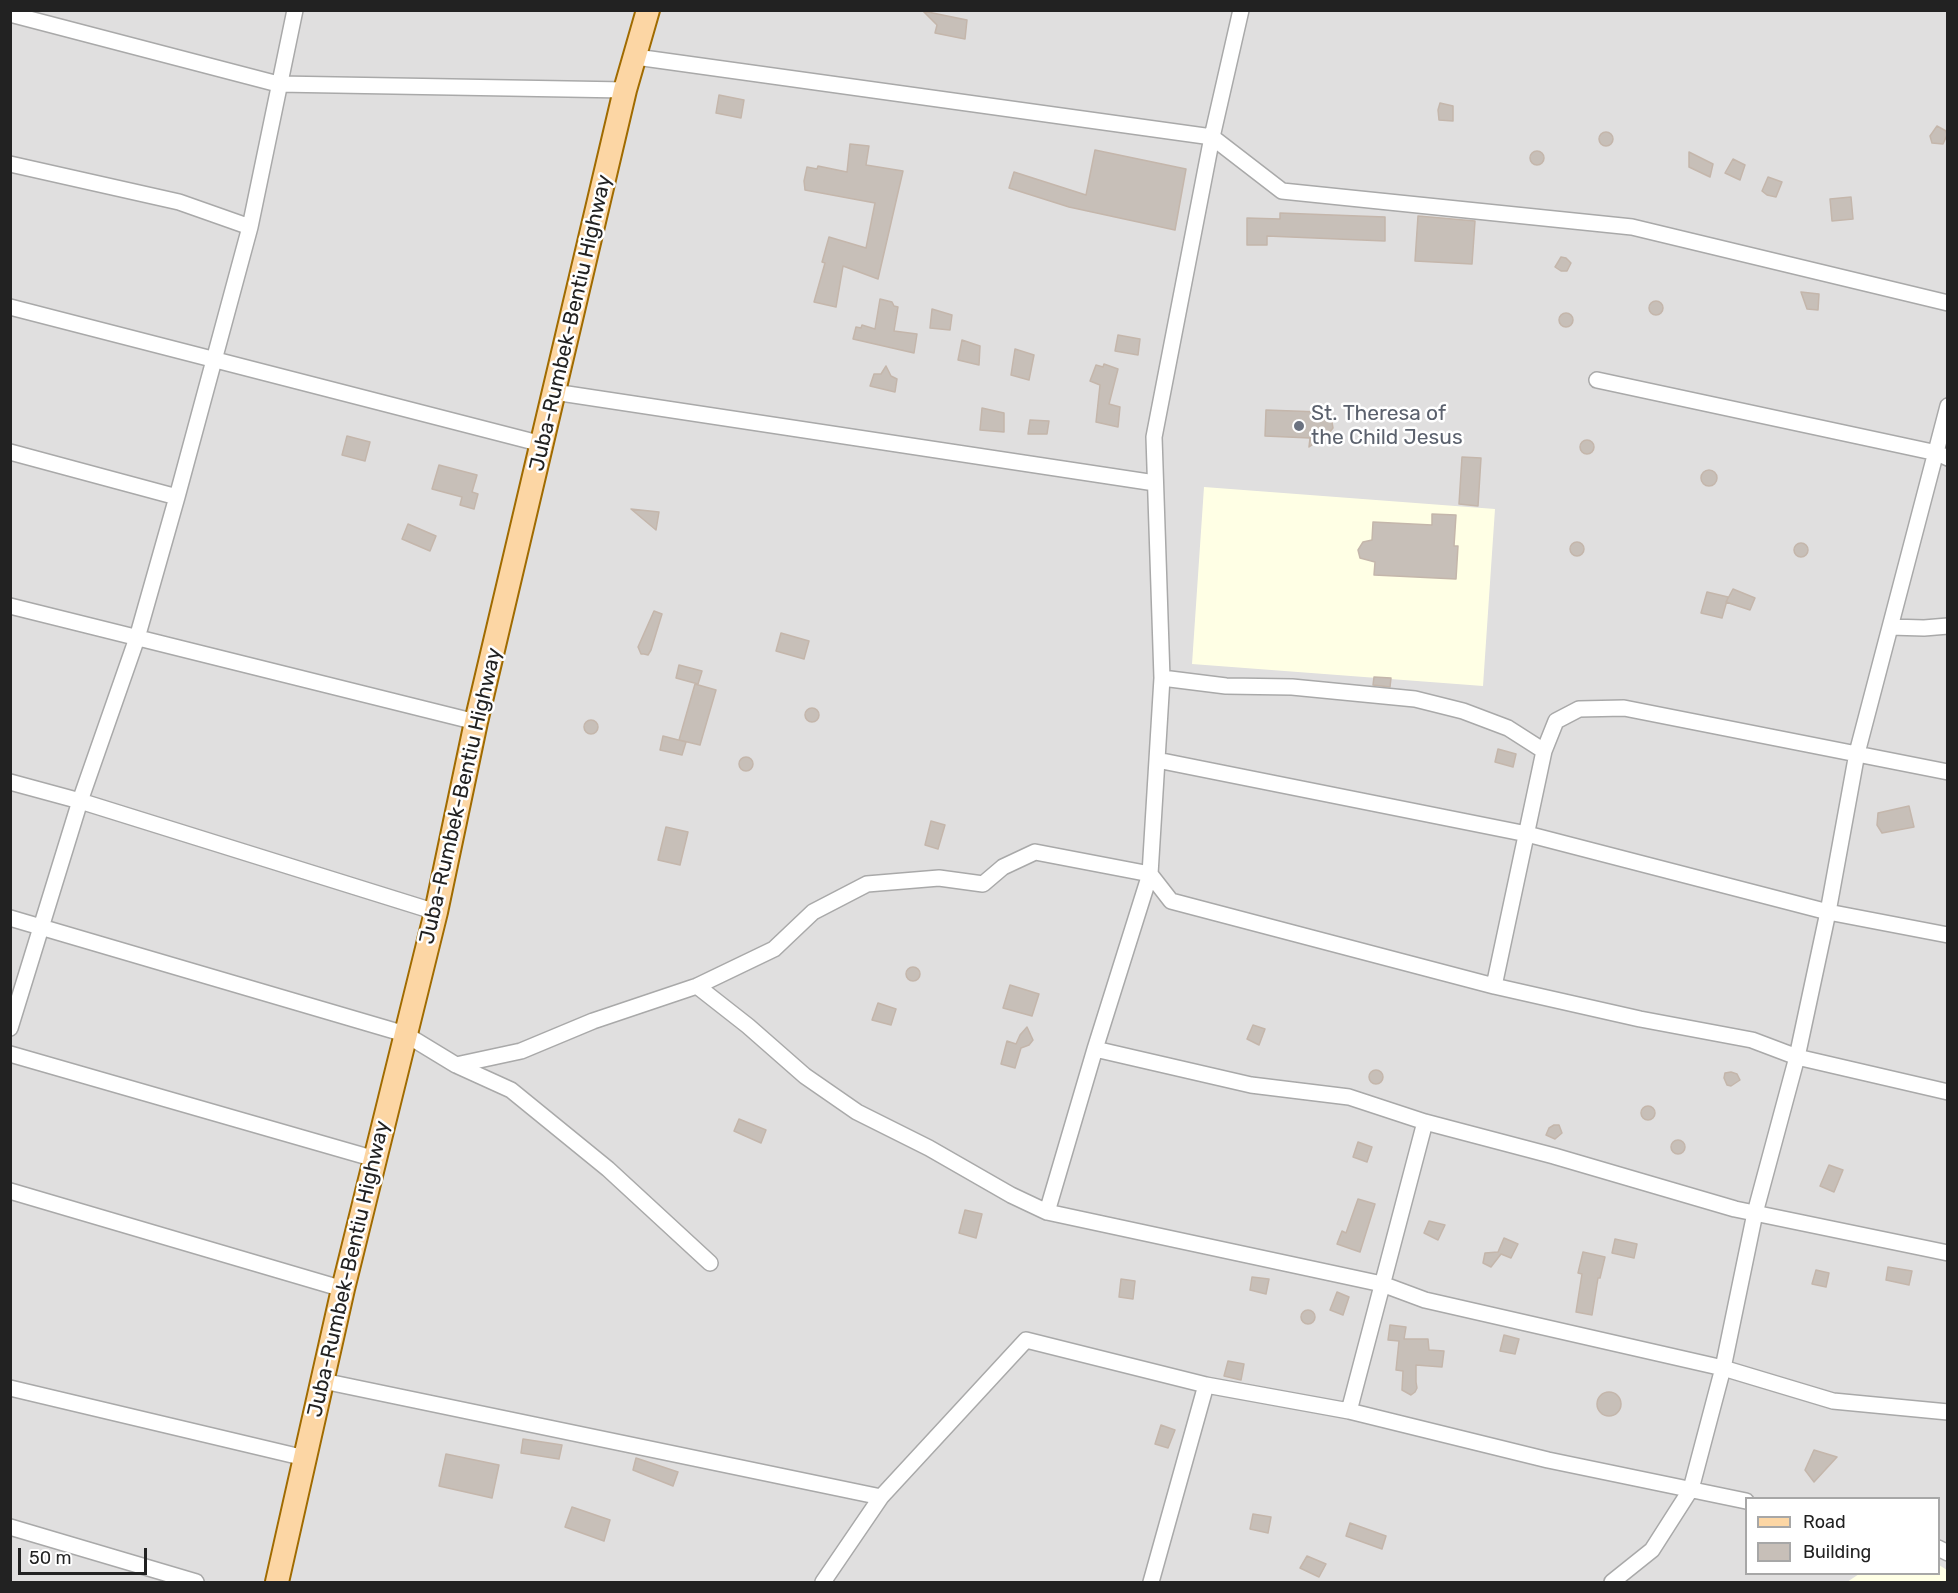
<!DOCTYPE html>
<html>
<head>
<meta charset="utf-8">
<style>
	body { margin:0 }
	#map { position:relative; width:1958px; height:1593px; overflow:hidden; background:#f2efe9; font-family:Rubik,sans-serif }
	canvas { display:block }
	.frame { position:absolute; inset:0; border:12px solid #222; pointer-events:none }
	.legend { position:absolute; left:1745px; top:1497px; width:195px; height:78px; box-sizing:border-box; background:#fff; border:2px solid #a7a7a7; margin:0; padding:8px 10px; list-style:none; font-size:18px; color:#222 }
	.legend li { display:flex; align-items:center; gap:12px; height:30px }
	.legend b { width:30px; border:2px solid #a7a7a7 }
	.scale { position:absolute; left:18px; top:1548px; width:129px; height:27px; box-sizing:border-box; border:3px solid #222; border-top:0; padding-left:8px; font-size:18px; line-height:21px; white-space:nowrap; color:#222; -webkit-text-stroke:4px #fff; paint-order:stroke }
</style>
</head>
<body>
<div id="map">
<canvas width="1958" height="1593"></canvas>
<div class="frame"></div>
<ul class="legend">
<li><b style="height:8px;background:#fcd6a4"></b>Road</li>
<li><b style="height:16px;background:#c7bfb8"></b>Building</li>
</ul>
<div class="scale">50 m</div>
</div>
<script>
const c = document.querySelector('canvas').getContext('2d');
c.lineJoin = 'round';
function fillPath(path, color) {
  c.fillStyle = color;
  c.fill(path, 'evenodd');
}
function strokePath(path, color, width, dash) {
  c.strokeStyle = color;
  c.lineWidth = width;
  c.lineCap = dash ? 'butt' : 'round';
  c.setLineDash(dash || []);
  c.stroke(path);
}
function label(font, color, halo, rows, align = 'center') {
  c.font = font + ' Rubik,sans-serif';
  c.lineWidth = 5;
  c.setLineDash([]);
  c.textBaseline = 'middle';
  c.strokeStyle = halo;
  c.fillStyle = color;
  for (const [text, x, y, turn = 0] of rows) {
    c.save();
    c.translate(x, y);
    c.rotate((+turn || 0) * Math.PI / 180);
    c.textAlign = isNaN(turn) ? turn : align;
    if (halo) c.strokeText(text, 0, 0);
    c.fillText(text, 0, 0);
    c.restore();
  }
}
fillPath(new Path2D(`
	M11,11H1947V1582H11ZM1746,1498H1938V1574H1746Z`), '#e0dfdf');
fillPath(new Path2D(`
	M1204,487L1495,509L1483,686L1192,664Z
	M1939,1565L1947,1570V1582H1847L1859,1574H1938Z`), '#ffffe5');
const building = new Path2D(`
	M923,11L967,20L965,39L935,33L937,25Z
	M719,95L744,100L741,118L716,113Z
	M1440,103L1453,106V121L1439,120L1438,110Z
	M1937,126L1946,131L1947,135L1943,144L1932,143L1930,136Z
	M1599 139a7 7 0 1 1 14 0a7 7 0 1 1-14 0Z
	M850,144L869,146L866,165L903,171L878,279L843,266L836,307L814,302L825,263L822,262L829,237L866,248L875,203L805,190L804,181L807,167L817,169L818,166L847,172Z
	M1095,150L1186,169L1175,230L1069,207L1009,188L1014,172L1086,195Z
	M1530 158a7 7 0 1 1 14 0a7 7 0 1 1-14 0Z
	M1689,152L1713,164L1710,177L1689,167Z
	M1733,159L1745,165L1740,180L1725,173Z
	M1768,177L1782,182L1776,197L1767,195L1762,191Z
	M1851,197L1853,219L1832,221L1830,199Z
	M1280,213L1385,217V241L1267,236V245H1247V218L1280,219Z
	M1418,216L1475,221L1472,264L1415,261Z
	M1561,257L1566,258L1571,263L1567,271H1561L1555,267Z
	M1801,292L1819,294L1818,310L1807,309Z
	M880,299L892,302L894,306L898,307L894,331L917,334L914,353L853,339L856,327L861,328L862,325L875,329Z
	M1649 308a7 7 0 1 1 14 0a7 7 0 1 1-14 0Z
	M932,309L952,315L950,330L930,328Z
	M1559 320a7 7 0 1 1 14 0a7 7 0 1 1-14 0Z
	M1118,335L1140,339L1138,355L1115,351Z
	M962,340L980,346L979,365L958,360Z
	M1015,349L1034,355L1029,380L1011,375Z
	M1104,364L1118,369L1109,404L1120,407L1118,427L1096,422L1100,385L1090,381L1096,365L1103,367Z
	M886,366L891,376L897,379L895,392L870,386L874,374H881Z
	M982,408L1004,413V432L980,430Z
	M1266,410L1320,412L1331,417L1333,428L1329,433L1309,447L1310,438L1265,436Z
	M1030,420L1049,421L1047,434H1028Z
	M347,436L370,442L365,461L342,455Z
	M1580 447a7 7 0 1 1 14 0a7 7 0 1 1-14 0Z
	M1462,457L1481,458L1478,506L1459,504Z
	M439,465L477,475L472,492L478,494L474,509L460,505L462,497L432,489Z
	M1701 478a8 8 0 1 1 16 0a8 8 0 1 1-16 0Z
	M631,509L659,512L656,530Z
	M1432,514L1456,515L1454,546H1458L1456,579L1374,575L1375,562L1360,558L1358,550L1363,542L1372,540L1373,522L1432,525Z
	M408,524L436,536L430,551L402,539Z
	M1570 549a7 7 0 1 1 14 0a7 7 0 1 1-14 0Z
	M1794 550a7 7 0 1 1 14 0a7 7 0 1 1-14 0Z
	M1733,589L1755,598L1750,610L1726,602Z
	M1707,592L1728,597L1722,618L1701,613Z
	M654,611L662,614L651,650L648,655L644,654H641L638,647Z
	M781,633L809,641L804,659L776,651Z
	M679,665L702,671L698,684L676,678Z
	M1374,677L1391,678L1390,687L1373,685Z
	M695,684L716,690L700,745L679,740Z
	M805 715a7 7 0 1 1 14 0a7 7 0 1 1-14 0Z
	M584 727a7 7 0 1 1 14 0a7 7 0 1 1-14 0Z
	M663,736L686,742L682,755L660,750Z
	M1498,749L1516,754L1513,767L1495,762Z
	M739 764a7 7 0 1 1 14 0a7 7 0 1 1-14 0Z
	M1909,806L1914,827L1882,833L1877,825L1878,813Z
	M931,821L945,825L938,849L925,845Z
	M666,827L688,832L680,865L658,860Z
	M906 974a7 7 0 1 1 14 0a7 7 0 1 1-14 0Z
	M1010,985L1039,994L1032,1016L1003,1008Z
	M878,1003L896,1009L891,1025L872,1020Z
	M1253,1025L1265,1029L1259,1045L1247,1039Z
	M1027,1027L1033,1040L1029,1045L1021,1048L1015,1068L1001,1064L1007,1041L1016,1044L1020,1035Z
	M1369 1077a7 7 0 1 1 14 0a7 7 0 1 1-14 0Z
	M1731,1072L1737,1074L1740,1080L1731,1086L1727,1085L1724,1078L1725,1073Z
	M1641 1113a7 7 0 1 1 14 0a7 7 0 1 1-14 0Z
	M739,1119L766,1130L761,1143L734,1131Z
	M1554,1125H1559L1562,1133L1555,1139L1546,1135L1549,1128Z
	M1671 1147a7 7 0 1 1 14 0a7 7 0 1 1-14 0Z
	M1358,1142L1372,1147L1367,1162L1353,1157Z
	M1829,1165L1843,1170L1834,1192L1820,1186Z
	M1358,1199L1375,1204L1360,1252L1337,1244L1342,1231L1346,1233Z
	M965,1210L982,1214L976,1238L959,1233Z
	M1429,1221L1445,1225L1438,1240L1424,1233Z
	M1504,1238L1518,1244L1511,1258L1501,1254L1491,1267L1483,1263L1485,1253L1498,1252Z
	M1615,1239L1637,1244L1634,1258L1612,1253Z
	M1583,1252L1605,1257L1600,1278H1598L1592,1315L1576,1312L1582,1274L1578,1273Z
	M1888,1267L1912,1271L1909,1285L1886,1280Z
	M1816,1270L1829,1273L1826,1287L1812,1284Z
	M1252,1277L1269,1279L1266,1294L1250,1290Z
	M1121,1279L1135,1281L1133,1299L1119,1297Z
	M1337,1292L1349,1297L1343,1315L1330,1310Z
	M1301 1317a7 7 0 1 1 14 0a7 7 0 1 1-14 0Z
	M1390,1325L1406,1327L1404,1339H1428L1429,1350L1444,1351L1442,1367L1416,1365V1382L1417,1388L1415,1392L1411,1395L1402,1390L1403,1371L1396,1370L1399,1341L1388,1340Z
	M1504,1335L1519,1339L1515,1354L1500,1351Z
	M1228,1361L1244,1364L1241,1380L1224,1376Z
	M1597 1404a12 12 0 1 1 24 0a12 12 0 1 1-24 0Z
	M1161,1425L1175,1430L1168,1448L1155,1444Z
	M523,1439L562,1445L559,1459L521,1453Z
	M1814,1450L1837,1457L1814,1482L1805,1470Z
	M446,1454L499,1465L492,1498L439,1486Z
	M636,1458L678,1472L673,1486L633,1470Z
	M572,1507L610,1520L604,1541L565,1527Z
	M1253,1514L1271,1517L1268,1533L1250,1529Z
	M1350,1523L1386,1536L1382,1549L1346,1536Z
	M1307,1556L1326,1564L1319,1577L1300,1568Z`);
fillPath(building, '#c7bfb8');
strokePath(building, '#c4b6ab', 1.5);
const minor = new Path2D(`
	M10,14L278,84L625,90
	M636,57L1212,137L1282,191L1632,227L1948,303
	M10,164L179,202L250,227
	M10,307L542,444
	M1597,380L1937,453L1948,458
	M554,392L1155,483
	M10,452L177,497
	M10,606L476,722
	M1890,627L1924,628L1948,626
	M1162,678L1226,686L1292,687L1415,699L1463,711L1508,728L1544,751
	M1157,760L1527,834L1828,912L1948,935
	M10,782L80,801L436,912
	M10,918L405,1034L456,1065L521,1051L593,1021L697,986L774,949L813,912L867,884L939,878L983,884L1003,867L1035,852L1150,874L1171,901L1494,986L1544,751L1556,721L1579,709L1624,708L1948,772
	M697,986L748,1026L805,1076L857,1112L929,1148L1011,1195L1047,1212L1382,1284L1425,1300L1723,1368L1833,1401L1948,1412
	M1494,986L1640,1019L1752,1040L1797,1057L1948,1092
	M10,1028L80,801L137,638L177,497L250,227L295,10
	M1095,1049L1251,1085L1349,1097L1425,1122L1554,1156L1735,1209L1948,1253
	M10,1054L375,1159
	M456,1065L511,1090L608,1169L710,1263
	M10,1191L343,1289
	M1047,1212L1095,1049L1150,874L1162,678L1154,437L1212,137L1241,10
	M323,1381L881,1497
	M10,1388L305,1458
	M1349,1411L1425,1122
	M10,1527L196,1582
	M1938,1548L1948,1553
	M823,1582L881,1497L1026,1340L1206,1385L1349,1411L1548,1460L1746,1501
	M1151,1582L1206,1385
	M1612,1582L1652,1550L1691,1489L1723,1368L1755,1213L1797,1057L1828,912L1857,753L1948,406`);
const primary = new Path2D(`
	M277,1582L343,1289L436,912L476,722L625,90L648,10`);
strokePath(minor, '#a9a9a9', 18);
strokePath(primary, '#a06b00', 26);
strokePath(minor, '#fff', 15);
strokePath(primary, '#fcd6a4', 22);
for (const [x, y, r, color] of [
	[1299,426,6,"#6b7280"]
]) {
  const dot = new Path2D();
  dot.arc(x, y, r, 0, 2 * Math.PI);
  c.fillStyle = color;
  c.fill(dot);
  strokePath(dot, '#fff', 2);
}
label('21px', '#222', '#fff', [
	["Juba-Rumbek-Bentiu Highway",571,323,-77],
	["Juba-Rumbek-Bentiu Highway",461,796,-77],
	["Juba-Rumbek-Bentiu Highway",349,1269,-77]
]);
label('21px', '#5b616d', '#fff', [
	["St. Theresa of",1311,414],
	["the Child Jesus",1311,438]
], 'left');
</script>
</body>
</html>
